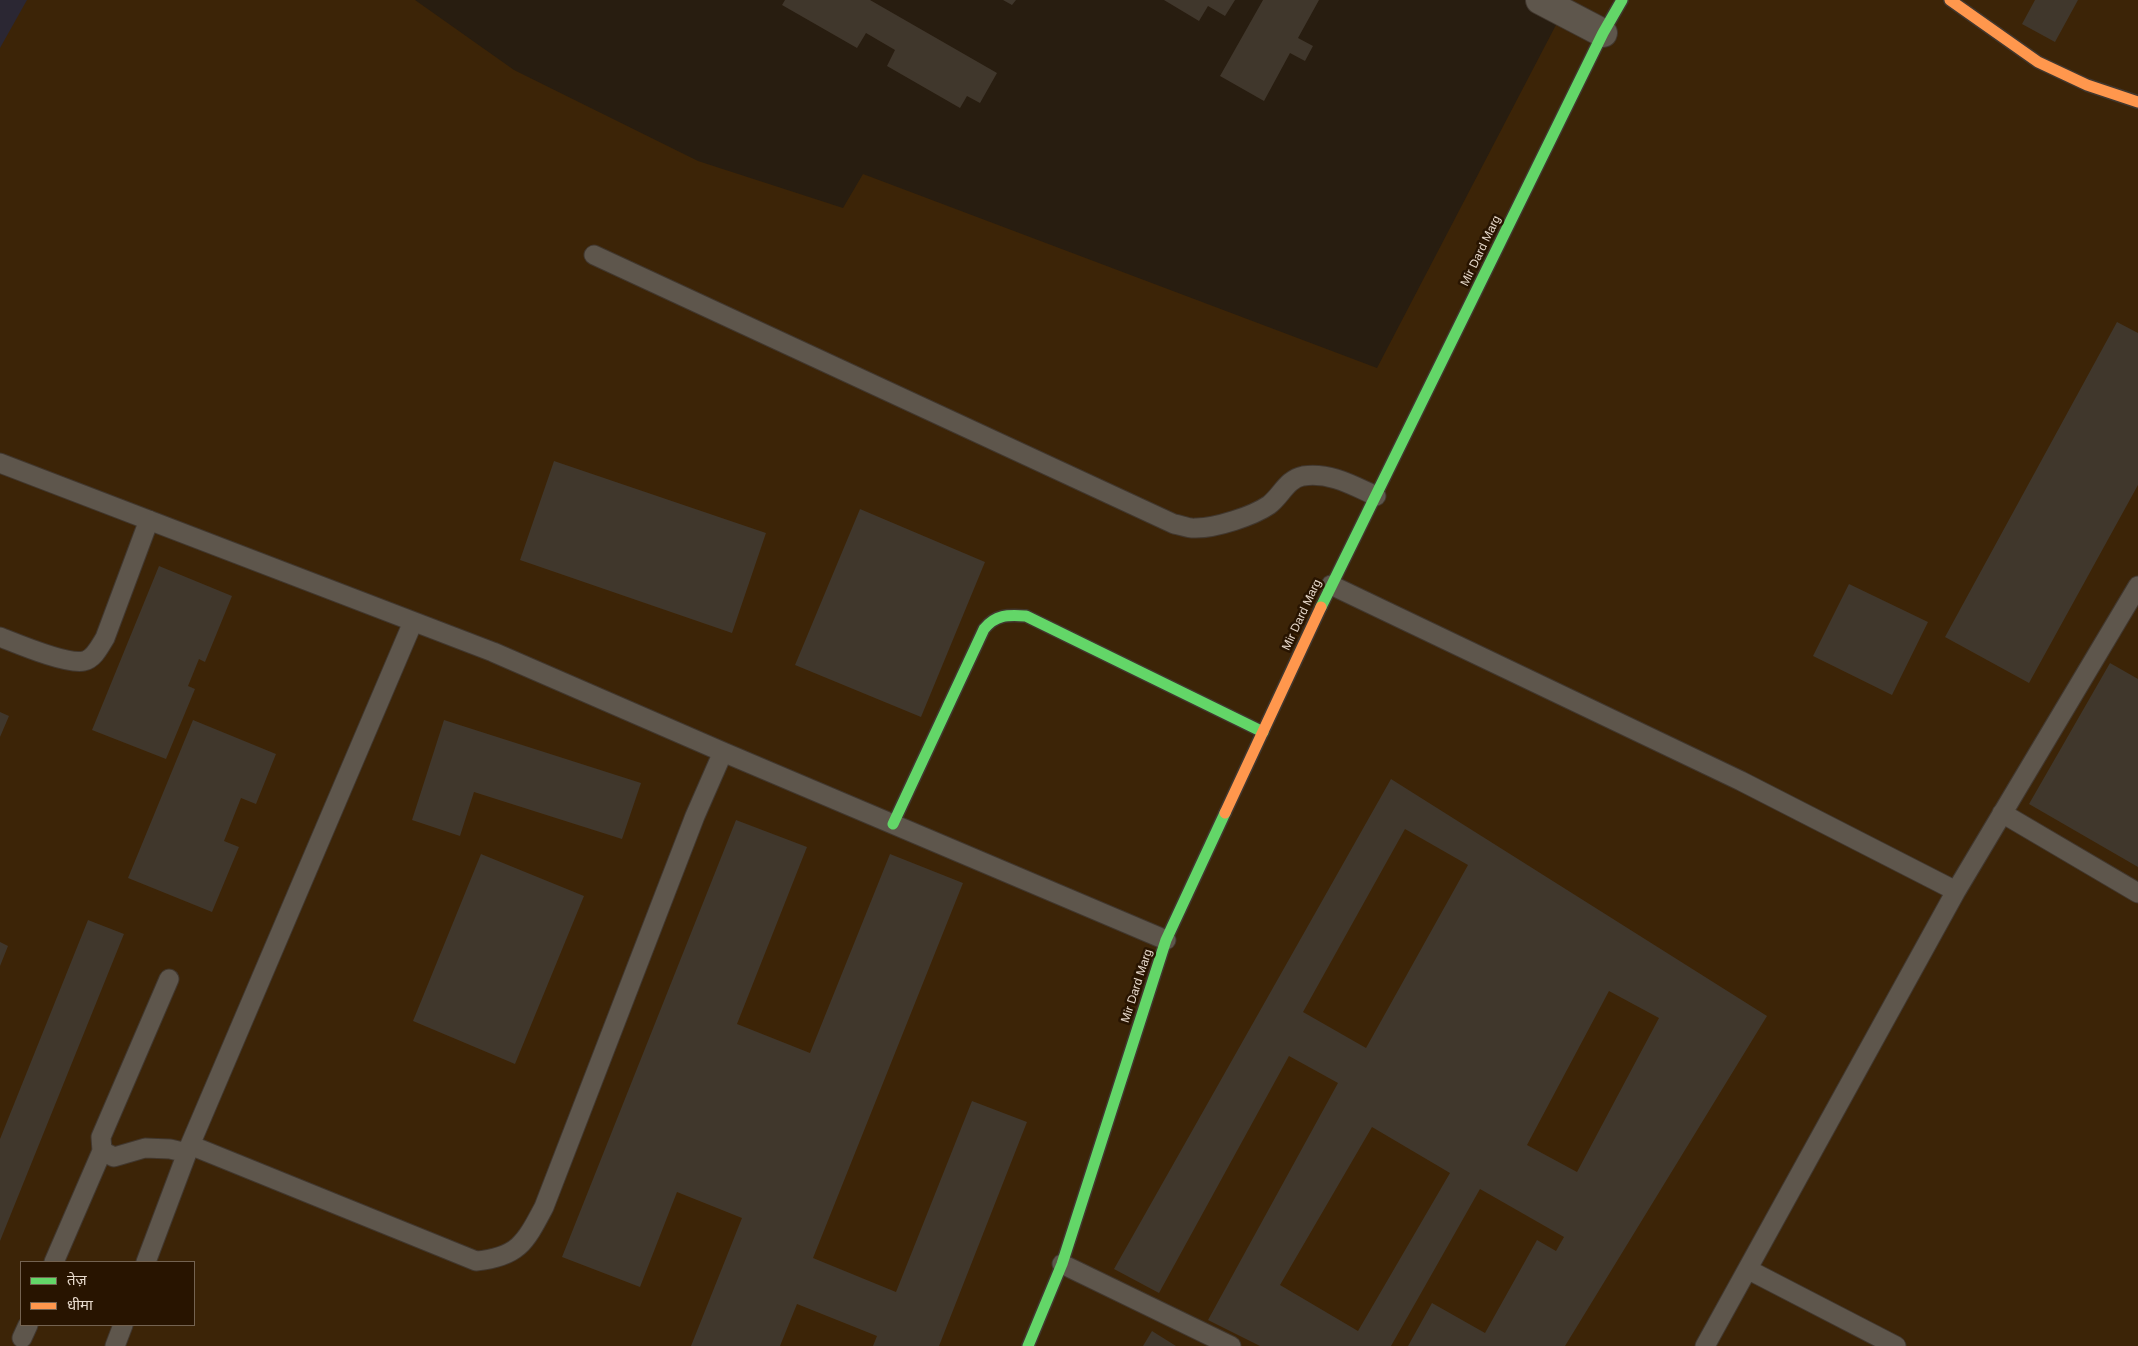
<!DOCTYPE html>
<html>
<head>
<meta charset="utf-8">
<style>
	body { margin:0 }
	#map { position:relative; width:2138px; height:1346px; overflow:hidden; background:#281d10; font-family:Arial,"Noto Sans Devanagari",sans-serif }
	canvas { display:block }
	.legend { position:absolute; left:20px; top:1261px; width:175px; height:65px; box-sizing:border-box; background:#281400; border:1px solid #746351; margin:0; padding:6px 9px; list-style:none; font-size:15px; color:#e7d9cb }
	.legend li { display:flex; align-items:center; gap:10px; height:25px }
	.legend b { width:25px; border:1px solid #746351 }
</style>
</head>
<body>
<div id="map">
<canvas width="2138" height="1346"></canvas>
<ul class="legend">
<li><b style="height:6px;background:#63d668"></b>तेज़</li>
<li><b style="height:6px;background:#ff974d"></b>धीमा</li>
</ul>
</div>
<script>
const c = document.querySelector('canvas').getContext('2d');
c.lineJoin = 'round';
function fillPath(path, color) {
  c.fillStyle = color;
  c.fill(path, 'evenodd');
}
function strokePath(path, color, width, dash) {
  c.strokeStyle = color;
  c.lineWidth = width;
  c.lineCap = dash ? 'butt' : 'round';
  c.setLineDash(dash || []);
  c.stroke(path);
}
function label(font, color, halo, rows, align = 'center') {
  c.font = font + ' Arial,sans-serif';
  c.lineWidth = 5;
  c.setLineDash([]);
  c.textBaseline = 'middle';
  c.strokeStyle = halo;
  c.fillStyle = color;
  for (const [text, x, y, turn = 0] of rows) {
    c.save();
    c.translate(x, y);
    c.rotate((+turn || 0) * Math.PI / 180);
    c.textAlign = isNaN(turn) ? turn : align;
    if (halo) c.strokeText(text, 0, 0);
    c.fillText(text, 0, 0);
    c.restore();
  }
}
fillPath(new Path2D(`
	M0,0H33L0,61Z`), '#2b2733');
fillPath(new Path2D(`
	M27,0H415L514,70L698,161L843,208L863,174L1377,368L1569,0H2138V1346H0V48ZM21,1262H194V1325H21Z`), '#3c2407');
fillPath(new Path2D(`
	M785,0H870L997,73L980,103L967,96L960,108L887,66L895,50L866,33L857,48L782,5Z
	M1003,0H1016L1012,5Z
	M1164,0H1235L1225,16L1208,6L1199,21Z
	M1263,0H1319L1298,38L1313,46L1305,61L1290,53L1264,101L1220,76Z
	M2035,0H2078L2055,42L2022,24Z
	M2117,322L2138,333V485L2029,683L1945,637Z
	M554,461L766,533L732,633L520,560Z
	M860,509L985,562L921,717L795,665Z
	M159,566L232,596L205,662L199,659L188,686L195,689L166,759L92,730Z
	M1849,584L1928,622L1892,695L1813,656Z
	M2110,663L2138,679V867L2029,804Z
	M0,712L9,716L0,737Z
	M193,720L276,754L256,804L241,798L224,841L239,847L212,912L128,878Z
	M444,720L641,783L622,839L474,792L460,836L412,820Z
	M1391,779L1767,1016L1565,1346H1408L1432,1303L1485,1333L1537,1240L1556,1251L1564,1237L1480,1189L1391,1346H1260L1208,1320L1338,1083L1289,1056L1159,1293L1114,1269ZM1405,829L1468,865L1366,1048L1303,1012ZM1609,991L1659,1018L1577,1172L1527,1145ZM1372,1127L1450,1173L1358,1331L1280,1285Z
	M736,820L807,847L737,1024L810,1053L890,854L963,883L813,1258L896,1292L972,1101L1027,1122L939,1346H873L877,1336L797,1304L780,1346H691L742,1218L677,1192L640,1287L562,1257Z
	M481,854L584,896L515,1064L413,1021Z
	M88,920L124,934L0,1241V1139Z
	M0,942L8,946L0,966Z
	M1152,1331L1176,1346H1143Z`), '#40372c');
const lane = new Path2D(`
	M594,255L1174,524C1181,525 1189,529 1196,528C1216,528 1253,516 1269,505C1281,496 1287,479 1303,476C1330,472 1352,485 1376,496
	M0,463L493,652L723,752L1166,940
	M1331,585L1741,781L1956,891
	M0,637C18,644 67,665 84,661C94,659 100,646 105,638L149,520
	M2002,813L2138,893
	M169,979L101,1137L102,1151L114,1157L145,1148L170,1149L187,1153
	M190,1145L476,1261C518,1257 525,1243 544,1207L695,816L723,752
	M54,1262L102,1151
	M146,1262L190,1145L413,622
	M1062,1264L1231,1346
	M1749,1270L1896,1346
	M22,1338L28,1325
	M115,1346L123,1325
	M1705,1346L1956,891L2138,586`);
const street = new Path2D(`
	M1540,0L1603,33`);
const fast = new Path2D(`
	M1321,607L1603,33L1622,0
	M893,824L984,629C996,614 1008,615 1026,616L1263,732
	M1028,1346L1062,1264L1166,940L1225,813`);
const slow = new Path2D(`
	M1950,0L2038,62L2087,85L2138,102
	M1225,813L1321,607`);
strokePath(lane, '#41372e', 21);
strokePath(street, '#41372e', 30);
strokePath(fast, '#41372e', 14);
strokePath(slow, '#41372e', 14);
strokePath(lane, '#5e564c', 19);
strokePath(street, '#5e564c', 28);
strokePath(fast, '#63d668', 11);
strokePath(slow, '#ff974d', 11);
label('12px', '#e7d9cb', '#281400', [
	["Mir Dard Marg",1481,251,-64],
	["Mir Dard Marg",1302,615,-65],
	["Mir Dard Marg",1137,986,-72]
]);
</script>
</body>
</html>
